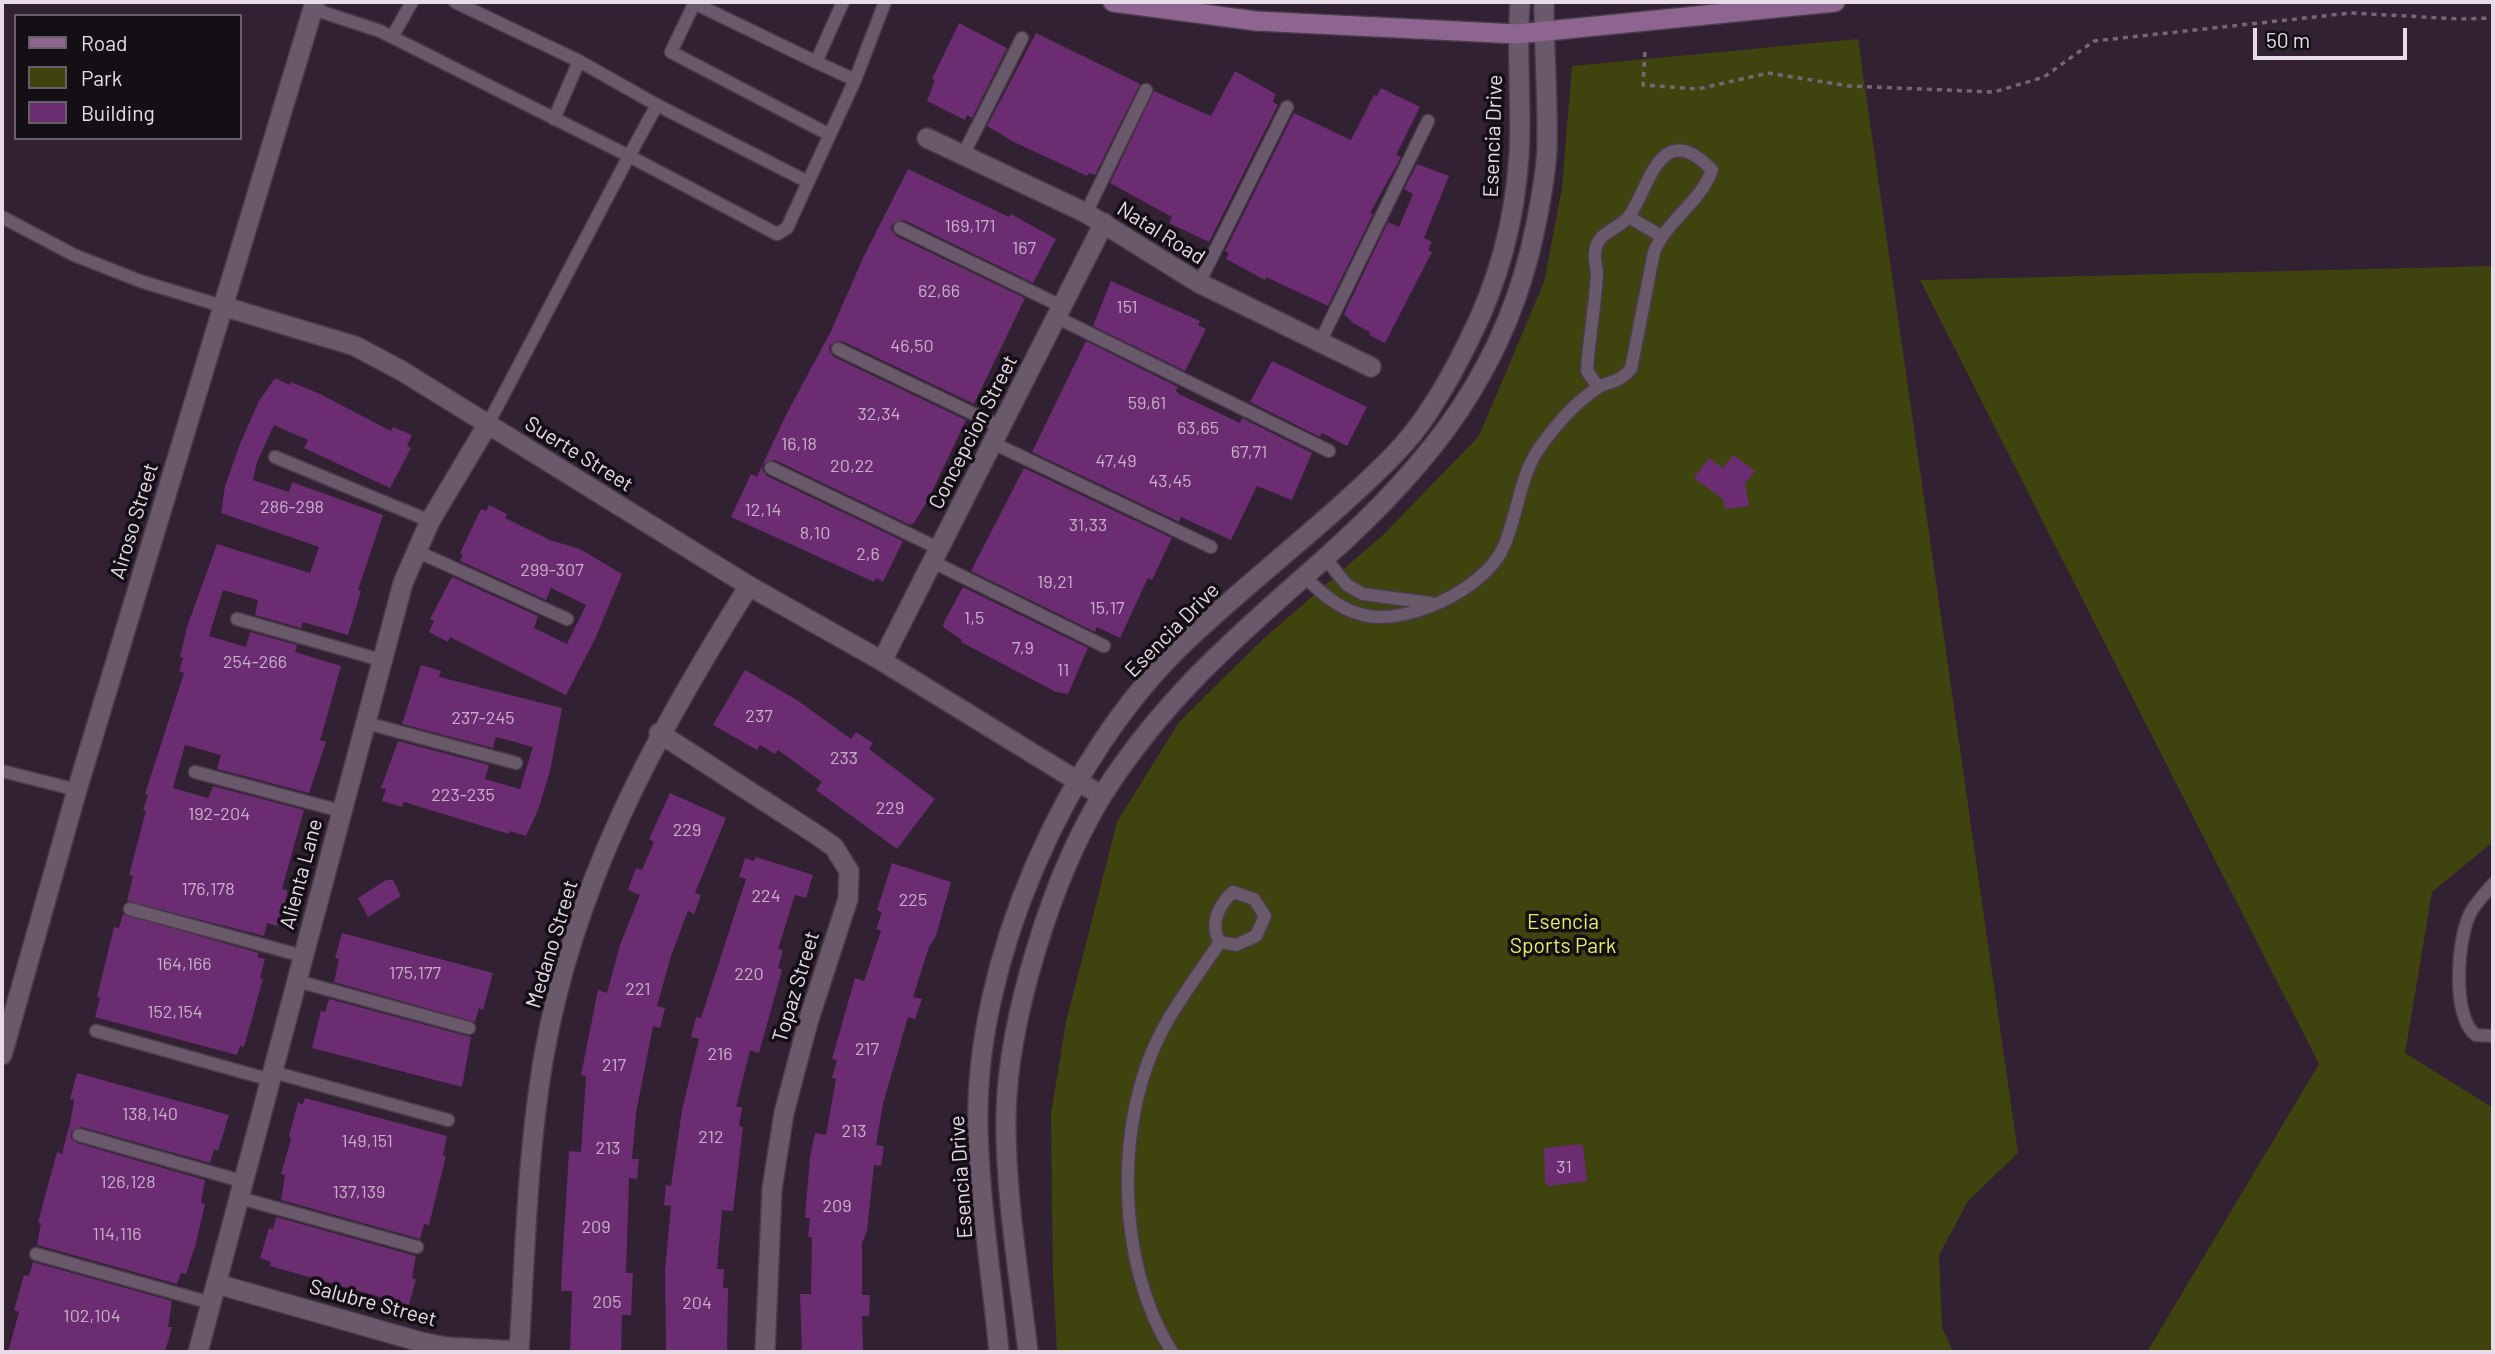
<!DOCTYPE html>
<html>
<head>
<meta charset="utf-8">
<style>
	body { margin:0 }
	#map { position:relative; width:2495px; height:1354px; overflow:hidden; background:#312132; font-family:Barlow,sans-serif }
	canvas { display:block }
	.frame { position:absolute; inset:0; border:4px solid #e6dbe6; pointer-events:none }
	.legend { position:absolute; left:14px; top:14px; width:228px; height:126px; box-sizing:border-box; background:#140e15; border:2px solid #686069; margin:0; padding:9px 12px; list-style:none; font-size:21px; color:#e6dbe6 }
	.legend li { display:flex; align-items:center; gap:14px; height:35px }
	.legend b { width:35px; border:2px solid #686069 }
	.scale { position:absolute; left:2253px; top:28px; width:154px; height:32px; box-sizing:border-box; border:4px solid #e6dbe6; border-top:0; padding-left:9px; font-size:21px; line-height:24px; white-space:nowrap; color:#e6dbe6; -webkit-text-stroke:5px #140e15; paint-order:stroke }
</style>
</head>
<body>
<div id="map">
<canvas width="2495" height="1354"></canvas>
<div class="frame"></div>
<ul class="legend">
<li><b style="height:9px;background:#8e6591"></b>Road</li>
<li><b style="height:19px;background:#3f440f"></b>Park</li>
<li><b style="height:19px;background:#6b2c71"></b>Building</li>
</ul>
<div class="scale">50 m</div>
</div>
<script>
const c = document.querySelector('canvas').getContext('2d');
c.lineJoin = 'round';
function fillPath(path, color) {
  c.fillStyle = color;
  c.fill(path, 'evenodd');
}
function strokePath(path, color, width, dash) {
  c.strokeStyle = color;
  c.lineWidth = width;
  c.lineCap = dash ? 'butt' : 'round';
  c.setLineDash(dash || []);
  c.stroke(path);
}
function label(font, color, halo, rows, align = 'center') {
  c.font = font + ' Barlow,sans-serif';
  c.lineWidth = 7;
  c.setLineDash([]);
  c.textBaseline = 'middle';
  c.strokeStyle = halo;
  c.fillStyle = color;
  for (const [text, x, y, turn = 0] of rows) {
    c.save();
    c.translate(x, y);
    c.rotate((+turn || 0) * Math.PI / 180);
    c.textAlign = isNaN(turn) ? turn : align;
    if (halo) c.strokeText(text, 0, 0);
    c.fillText(text, 0, 0);
    c.restore();
  }
}
fillPath(new Path2D(`
	M1858,39L2018,1153L1968,1201L1939,1255L1942,1327L1953,1352H1057L1053,1275L1051,1114L1066,1022L1117,822L1179,722L1262,640L1384,534L1479,436L1544,282L1562,188L1572,66Z
	M2493,266V842L2432,892L2405,1053L2493,1108V1352H2147L2319,1064L1920,280Z`), '#3f440f');
fillPath(new Path2D(`
	M959,23L1007,48L972,118L967,115L965,120L927,101L935,80L932,79Z
	M1036,33L1140,84L1095,175L1089,173L1087,176L1014,142L987,126Z
	M1235,71L1276,94L1273,102L1278,105L1209,242L1169,223L1172,217L1110,183L1154,91L1211,116Z
	M1381,88L1420,107L1396,155L1401,157L1370,213L1373,214L1328,306L1266,277L1265,280L1226,259L1229,254L1225,251L1294,113L1351,140L1374,95L1377,96Z
	M1417,164L1449,176L1424,238L1432,242L1428,250L1432,252L1385,343L1369,335L1370,332L1353,323L1344,314L1388,222L1399,227L1413,194L1404,189Z
	M908,169L1009,217L1011,214L1056,239L1033,283L904,220L892,224L891,229L896,236L1025,298L974,404L842,341L830,345L829,350L834,357L966,420L928,500L914,523L910,525L775,460L763,464L762,469L767,476L903,541L883,582L876,578L874,582L731,517L751,474L757,477L760,470L787,413L831,331L863,258Z
	M1111,281L1200,321L1198,325L1206,329L1185,371L1093,326Z
	M1086,341L1178,387L1176,391L1179,394L1240,423L1242,418L1312,453L1292,500L1257,486L1231,540L1181,517L1179,522L1032,452Z
	M1272,361L1367,407L1347,446L1322,433L1320,437L1250,402Z
	M275,378L290,385L291,382L320,394L391,431L393,427L412,435L407,446L411,448L390,488L304,448L308,440L274,425L257,462L253,480L289,492L292,482L383,515L358,590L361,591L348,635L303,622L301,628L255,615L258,600L223,590L209,636L246,647L250,632L297,645L295,652L341,666L322,734L320,740L326,742L309,793L217,769L221,755L185,745L173,788L208,798L213,786L304,810L282,889L287,890V895L278,926L267,923L264,936L127,901L133,876L129,875L146,811L143,810L148,795L145,794L184,673L179,671L183,658L180,657L187,627L217,544L310,573L319,547L221,513L225,486L240,444L259,401Z
	M1733,455L1755,471L1745,484L1749,506L1725,509L1723,499L1694,478L1709,458L1723,468Z
	M1024,468L1172,538L1152,580L1148,578L1120,638L1097,627L1095,632L971,571Z
	M489,505L507,514L505,518L550,540L580,549L622,574L596,637L566,695L450,637L448,642L429,632L434,621L430,619L452,577L538,616L534,628L567,644L586,605L551,588L546,600L460,561L463,555L460,553L481,509L486,511Z
	M963,587L1088,648L1068,694L1056,692L961,642L962,640L944,628L943,624Z
	M421,665L441,671L439,677L562,708L550,771L538,810L526,836L510,831L509,834L404,802L402,807L382,801L386,789L381,788L398,741L489,765L485,779L520,789L533,747L496,737L493,748L402,724Z
	M745,670L797,700L851,739L856,732L873,743L869,749L935,799L897,849L816,790L822,782L778,750L775,754L760,745L757,750L713,725Z
	M670,793L726,818L695,893L701,895L694,914L688,911L671,956L657,1006L665,1008L660,1028L653,1026L636,1113L632,1159H639L637,1179L629,1178L626,1273H633L631,1315H622L621,1352H570L572,1291H561L562,1266L569,1151L581,1152L586,1076L581,1075L598,990L607,993L620,945L640,895L628,890L636,868L642,870L654,842L649,839Z
	M756,857L813,875L806,898L795,895L778,949L783,950L778,968L782,970L759,1053L750,1050L736,1107H742L739,1126L743,1127L733,1211L722,1210L717,1269H724L723,1288H728L727,1352H666L665,1271L671,1206L664,1205L666,1185L671,1186L682,1110L699,1039L691,1037L696,1017L701,1018L746,879L739,877L745,858L754,861Z
	M892,863L951,882L936,936L929,947L913,997L922,999L915,1019L908,1017L883,1104L876,1145L884,1146L881,1166L874,1165L867,1231L862,1243V1295H870L869,1316H862L863,1352H802L800,1294H811L812,1237H808L810,1218H805L810,1157L815,1133L826,1135L836,1079L832,1078L837,1060L832,1059L855,978L864,981L881,931L876,929L882,912L877,910Z
	M386,880H393L401,896L368,917L358,898Z
	M123,914L259,953L257,957L265,959L260,978L263,979L244,1047L240,1046L237,1055L95,1017L100,998L97,997L114,927L119,928Z
	M342,933L493,973L483,1010L479,1008L475,1022L334,982L339,959L335,958Z
	M329,999L471,1037L462,1087L312,1048L321,1011L325,1012Z
	M77,1073L229,1115L218,1151L214,1150L210,1163L81,1127L71,1132V1138L77,1143L205,1180L201,1203L205,1204L196,1243L186,1274L181,1273L177,1284L37,1245L41,1223H38L45,1196L57,1152L62,1154L71,1119L74,1100L70,1099Z
	M305,1098L447,1136L443,1155L446,1156L429,1225L424,1224L420,1239L281,1200L285,1175L281,1174L291,1139L289,1135L298,1103L303,1104Z
	M1580,1144L1583,1146L1587,1181L1548,1186L1545,1181L1544,1148Z
	M276,1217L416,1256L412,1278L416,1279L409,1305L270,1266L271,1262L260,1258L269,1228L273,1229Z
	M33,1262L172,1301L168,1327H172L165,1352H8L19,1312L14,1310L24,1275L29,1276Z`), '#6b2c71');
const service = new Path2D(`
	M455,2L579,61L657,105
	M695,2L671,52L830,135
	M843,2L816,62L855,80L885,2
	M694,3L816,62
	M313,9L380,31L629,156L488,424
	M392,37L412,2
	M554,119L579,61
	M963,155L1022,38
	M808,182L657,105L629,156L777,234L787,228L855,80
	M1086,213L1146,90
	M2,217L74,255L140,281L222,306
	M1629,217L1661,236
	M900,228L1061,306
	M1199,283L1287,107
	M1056,317L1329,451
	M1320,342L1428,121
	M838,349L1001,427
	M993,443L1211,547
	M275,457L430,521
	M771,468L940,549
	M416,551L567,619
	M1325,558L1347,585L1363,594L1431,603
	M933,562L1104,646
	M1303,576C1320,591 1337,608 1360,614C1404,628 1486,589 1504,546C1517,516 1520,477 1538,450C1554,427 1572,405 1596,389C1609,379 1614,387 1631,369L1654,252C1667,220 1700,203 1712,170C1661,117 1650,185 1630,215C1619,231 1597,230 1595,253C1594,260 1597,267 1597,274C1595,307 1589,339 1587,371L1598,387
	M237,619L381,660
	M366,723L516,763
	M2,771L77,790
	M195,772L341,811
	M2493,884C2486,892 2478,901 2472,910C2457,934 2451,1018 2476,1035L2493,1036
	M1233,892L1254,899L1265,916L1256,936L1236,945L1220,942C1209,925 1219,904 1233,892Z
	M130,909L303,956
	M297,981L469,1028
	M96,1031L271,1080
	M273,1072L448,1120
	M79,1135L245,1182
	M240,1198L417,1247
	M36,1254L211,1303
	M1172,1352C1116,1264 1113,1119 1164,1027C1180,998 1201,970 1220,942`);
const minor = new Path2D(`
	M927,138L1086,213L1199,283L1371,367
	M882,661L1104,223
	M659,733L817,835L834,847L849,871L848,899L808,1022L784,1113L772,1189L765,1352
	M217,1284L421,1342L447,1347L519,1351
	M198,1352L403,583L430,521L488,424
	M519,1352C525,1255 527,1157 543,1061C573,884 655,735 749,586`);
const tertiary = new Path2D(`
	M222,306L355,346L402,371L749,586L882,661L1102,796
	M2,1055L77,790L315,2
	M999,1352C992,1279 980,1204 978,1130C973,963 1066,754 1187,640C1239,591 1296,546 1349,498C1377,472 1407,445 1427,414C1443,390 1457,365 1469,340C1498,283 1515,219 1519,155C1522,104 1516,53 1520,2
	M1028,1352C1019,1274 1005,1194 1006,1115C1008,1019 1052,876 1103,794C1165,697 1238,635 1323,560C1430,465 1508,368 1536,224C1541,199 1546,173 1547,148C1548,99 1544,50 1544,2`);
const secondary = new Path2D(`
	M1113,2L1256,21L1517,34L1835,2`);
strokePath(service, '#493c4a', 15);
strokePath(minor, '#493c4a', 22);
strokePath(tertiary, '#493c4a', 22);
strokePath(secondary, '#493c4a', 22);
strokePath(new Path2D(`
	M1645,52L1643,85L1698,89L1768,73L1849,86L1994,92L2044,77L2094,41L2351,13L2460,19L2493,18`), '#746675', 3.5, [5, 5]);
strokePath(service, '#6a596b', 12);
strokePath(minor, '#6a596b', 19);
strokePath(tertiary, '#6a596b', 19);
strokePath(secondary, '#8e6591', 19);
label('18px', '#c7afc9', null, [
	["169,171",970,226],
	["167",1024,248],
	["62,66",939,291],
	["151",1127,307],
	["46,50",912,346],
	["59,61",1147,403],
	["32,34",879,414],
	["63,65",1198,428],
	["16,18",799,444],
	["67,71",1249,452],
	["47,49",1116,461],
	["20,22",852,466],
	["43,45",1170,481],
	["286-298",292,507],
	["12,14",763,510],
	["31,33",1088,525],
	["8,10",815,533],
	["2,6",868,554],
	["299-307",552,570],
	["19,21",1055,582],
	["15,17",1107,608],
	["1,5",974,618],
	["7,9",1023,648],
	["254-266",255,662],
	["11",1063,670],
	["237",759,716],
	["237-245",483,718],
	["233",844,758],
	["223-235",463,795],
	["229",890,808],
	["192-204",219,814],
	["229",687,830],
	["176,178",208,889],
	["224",766,896],
	["225",913,900],
	["164,166",184,964],
	["175,177",415,973],
	["220",749,974],
	["221",638,989],
	["152,154",175,1012],
	["217",867,1049],
	["216",720,1054],
	["217",614,1065],
	["138,140",150,1114],
	["213",854,1131],
	["212",711,1137],
	["149,151",367,1141],
	["213",608,1148],
	["31",1564,1167],
	["126,128",128,1182],
	["137,139",359,1192],
	["209",837,1206],
	["209",596,1227],
	["114,116",117,1234],
	["205",607,1302],
	["204",697,1303],
	["102,104",92,1316]
]);
label('21px', '#e6dbe6', '#140e15', [
	["Esencia Drive",1493,136,-88],
	["Natal Road",1161,233,32],
	["Concepcion Street",973,432,-63],
	["Suerte Street",579,454,32],
	["Airoso Street",134,521,-73],
	["Esencia Drive",1172,630,-45],
	["Alienta Lane",301,874,-75],
	["Medano Street",552,944,-73],
	["Topaz Street",796,987,-73],
	["Esencia Drive",961,1177,-94],
	["Salubre Street",373,1303,15]
]);
label('21px', '#e1ef67', '#140e15', [
	["Esencia",1563,922],
	["Sports Park",1563,946]
]);
</script>
</body>
</html>
